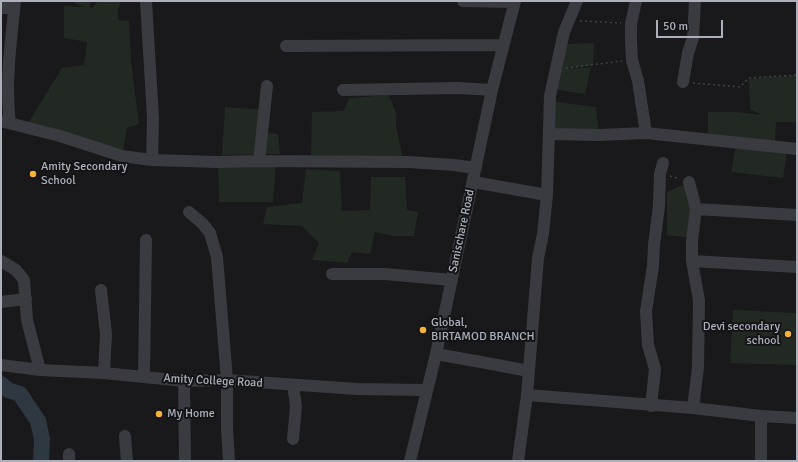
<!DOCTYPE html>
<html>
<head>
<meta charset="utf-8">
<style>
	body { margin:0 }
	#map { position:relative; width:798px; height:462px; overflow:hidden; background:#19191b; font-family:Signika,sans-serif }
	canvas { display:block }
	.frame { position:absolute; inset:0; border:2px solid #abb0bb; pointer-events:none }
	.scale { position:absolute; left:656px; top:20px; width:67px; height:18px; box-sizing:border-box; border:2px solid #abb0bb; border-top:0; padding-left:5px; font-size:12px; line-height:14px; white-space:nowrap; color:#abb0bb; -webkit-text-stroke:3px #141416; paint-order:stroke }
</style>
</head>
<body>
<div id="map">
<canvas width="798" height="462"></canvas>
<div class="frame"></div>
<div class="scale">50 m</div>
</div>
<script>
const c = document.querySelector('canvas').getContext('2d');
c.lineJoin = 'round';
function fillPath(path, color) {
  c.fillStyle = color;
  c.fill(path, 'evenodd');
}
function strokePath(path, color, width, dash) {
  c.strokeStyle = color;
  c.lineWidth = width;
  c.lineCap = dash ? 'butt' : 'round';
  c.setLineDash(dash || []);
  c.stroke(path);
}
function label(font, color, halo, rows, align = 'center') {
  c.font = font + ' Signika,sans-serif';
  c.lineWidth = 4;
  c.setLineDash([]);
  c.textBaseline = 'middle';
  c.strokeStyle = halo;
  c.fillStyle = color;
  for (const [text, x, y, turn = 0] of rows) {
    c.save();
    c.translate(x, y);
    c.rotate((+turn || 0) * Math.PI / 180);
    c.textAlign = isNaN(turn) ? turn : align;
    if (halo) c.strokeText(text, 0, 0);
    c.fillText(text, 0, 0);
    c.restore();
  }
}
fillPath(new Path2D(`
	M74,1H91L89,7L93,8L97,1H121L118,9V20L129,21L131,61L139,124L127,128L122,156L25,128L62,68L84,65L87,42L64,38V6L86,7L74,3Z
	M594,43L593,65L564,69L591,67L585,94L552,89L561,44Z
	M797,75V122H776L775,142L708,135V112H737L762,115L750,109L749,79Z
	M389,95L396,113V127L403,158L311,155L312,112L344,111L349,98Z
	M556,102L596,107L599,135L549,134Z
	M225,107L267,110L262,132L278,134L280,154L222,155Z
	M736,145L787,151L783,178L731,172Z
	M276,161L273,202H219L218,162Z
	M306,169L340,171L342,211L370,210L371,177H405L407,210L418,212L414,236H393L375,232L370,254L352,252L347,263L312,260L319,243L302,226L263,224L267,207L302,203Z
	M689,182L692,238L667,235V192Z
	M733,310L797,313V365L730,363Z`), '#212922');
strokePath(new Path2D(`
	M1,384L8,390L20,394L38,421L42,439L41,461`), '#2e3840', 16);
strokePath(new Path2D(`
	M580,21L621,23
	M566,68L622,61
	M693,83L740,87L749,78L797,75
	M670,176L680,179`), '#404247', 1.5, [2, 3]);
strokePath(new Path2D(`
	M146,1L153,118L152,160
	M463,1L515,2
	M636,1L631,24V42L632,60L638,81L646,133
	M1,8H14
	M286,46L503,45
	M683,82L688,53L693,38L695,1
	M343,90L458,88L492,90
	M1,121L60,136L122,156L152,160L218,162L259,161L408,162L454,165L476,168
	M10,123C5,83 11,41 15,1
	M549,134L599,135L646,133L797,149
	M259,161L267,86
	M473,182L547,195
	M689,182L696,209L692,241V261L699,301L698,367L693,408
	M696,209L797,215
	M189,212L203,224L210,233L217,257L227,380V429L229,461
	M1,261L16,270L24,280L27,320L40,370
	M692,261L797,267
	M332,274H385L452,280
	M101,290L106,334L104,373
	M1,302L26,299
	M436,354L481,362L529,371
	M1,365L40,370L104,373L184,381L227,380L357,389L426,390
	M144,377L146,240
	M184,381L185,461
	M293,385L296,406L293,439
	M527,395L693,408L761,416L797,418
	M651,406L655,369L648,345L646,311L653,266L654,245L659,206L660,174L663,163
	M125,436L127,461
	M69,461V454
	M410,461L436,354L492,90L515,1
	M518,461L527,395L538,258L543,234L547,195L550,96L564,32L577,1
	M761,461V416`), '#3a3b40', 12);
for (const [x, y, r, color] of [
	[33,174,4,"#f4b338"],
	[423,330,4,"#f4b338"],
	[788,334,4,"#f4b338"],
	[159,414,4,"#f4b338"]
]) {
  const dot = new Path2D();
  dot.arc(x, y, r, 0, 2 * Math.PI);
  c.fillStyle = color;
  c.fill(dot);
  strokePath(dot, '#141416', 1.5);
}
label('12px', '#abb0bb', '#141416', [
	["Amity Secondary",41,167],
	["School",41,181],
	["Global,",431,323],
	["BIRTAMOD BRANCH",431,337],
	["Devi secondary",780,327,"right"],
	["school",780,341,"right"],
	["My Home",167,414]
], 'left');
label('12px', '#abb0bb', '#141416', [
	["Sanischare Road",462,231,-78],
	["Amity College Road",213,381,3]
]);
</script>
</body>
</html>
